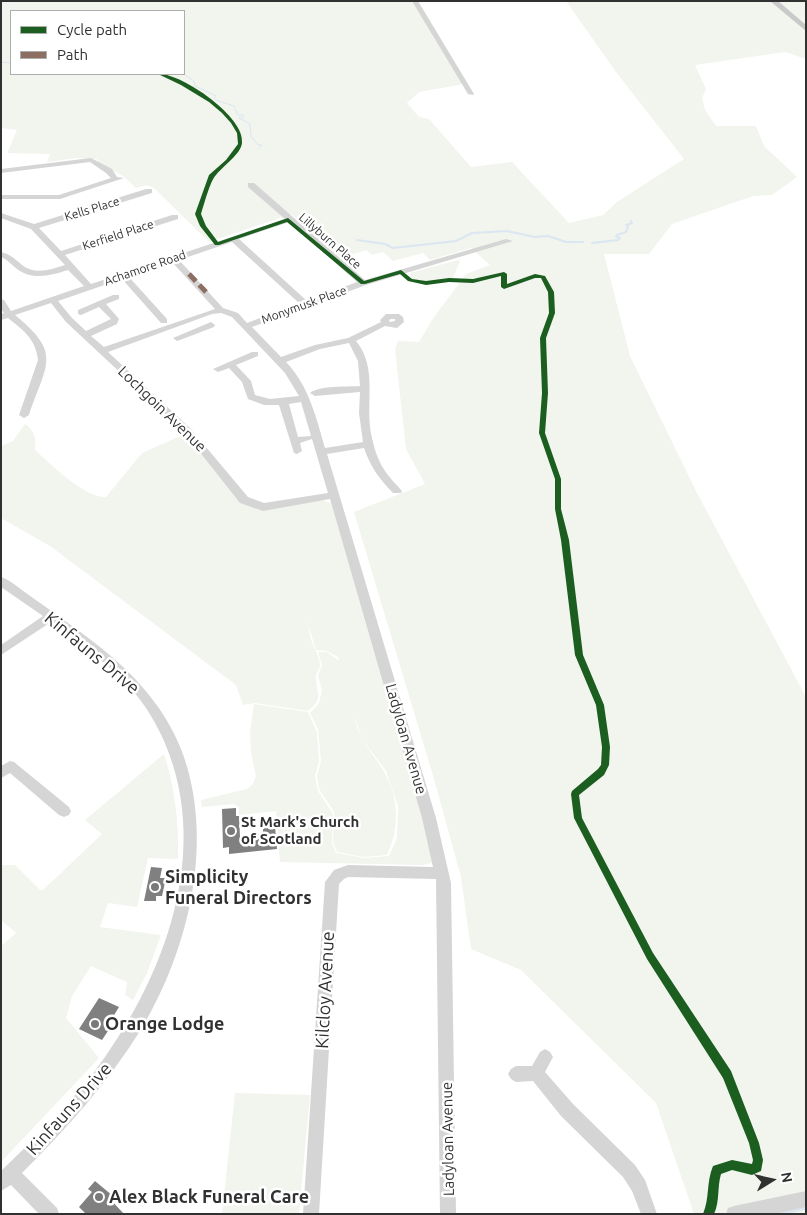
<!DOCTYPE html>
<html>
<head>
<meta charset="utf-8">
<style>
	body { margin:0 }
	#map { position:relative; width:807px; height:1215px; overflow:hidden; background:#fff; font-family:Ubuntu,sans-serif }
	canvas { display:block }
	.frame { position:absolute; inset:0; border:2px solid #313131; pointer-events:none }
	.legend { position:absolute; left:10px; top:10px; width:175px; height:65px; box-sizing:border-box; background:#fff; border:1px solid #adadad; margin:0; padding:6px 9px; list-style:none; font-size:15px; color:#313131 }
	.legend li { display:flex; align-items:center; gap:10px; height:25px }
	.legend b { width:25px; border:1px solid #adadad }
	.north { position:absolute; left:747px; top:1155px; width:50px; height:50px; -webkit-text-stroke:4px #fff; paint-order:stroke; rotate:80deg; font-size:14px; font-weight:700; line-height:20px; text-align:center; color:#313131 }
	.north::after { content:''; display:block; margin:auto; width:18px; height:22px; background:#313131; clip-path:polygon(50% 0,100% 100%,50% 72%,0 100%) }
</style>
</head>
<body>
<div id="map">
<canvas width="807" height="1215"></canvas>
<div class="frame"></div>
<ul class="legend">
<li><b style="height:6px;background:#1b5e20"></b>Cycle path</li>
<li><b style="height:6px;background:#8d6e63"></b>Path</li>
</ul>
<div class="north">N</div>
</div>
<script>
const c = document.querySelector('canvas').getContext('2d');
c.lineJoin = 'round';
function fillPath(path, color) {
  c.fillStyle = color;
  c.fill(path, 'evenodd');
}
function strokePath(path, color, width, dash) {
  c.strokeStyle = color;
  c.lineWidth = width;
  c.lineCap = dash ? 'butt' : 'round';
  c.setLineDash(dash || []);
  c.stroke(path);
}
function label(font, color, halo, rows, align = 'center') {
  c.font = font + ' Ubuntu,sans-serif';
  c.lineWidth = 5;
  c.setLineDash([]);
  c.textBaseline = 'middle';
  c.strokeStyle = halo;
  c.fillStyle = color;
  for (const [text, x, y, turn = 0] of rows) {
    c.save();
    c.translate(x, y);
    c.rotate((+turn || 0) * Math.PI / 180);
    c.textAlign = isNaN(turn) ? turn : align;
    if (halo) c.strokeText(text, 0, 0);
    c.fillText(text, 0, 0);
    c.restore();
  }
}
fillPath(new Path2D(`
	M1,1H415L464,84L419,92L407,103L419,117L429,119L471,167L512,162L569,223L603,215L617,202L684,159L616,72L566,1H806V59L785,52L695,65L706,89L702,98L705,110L716,126H756L764,146L797,177L772,195L753,196L672,224L649,254H604L630,356L697,493L806,697V1214H694L656,1103L521,970L471,949L461,877L434,779L354,512L425,484L406,449L395,349L398,341L419,342L432,320L466,274L490,265L471,248L430,260L423,253L393,261L383,252L372,255L366,250L341,258L291,214L209,242L154,188L147,185L136,188L123,176L98,163L97,159L77,158L47,162L50,154L7,153L17,130L1,128ZM11,11H184V74H11Z
	M458,260L460,261L453,278L430,282L411,279L410,273Z
	M25,424C35,431 36,439 35,450C52,465 84,498 106,497L142,453L185,434L242,503L261,509L322,500L331,503L434,859L431,863L423,865L280,862L276,811L239,815V807L234,804L202,807L201,800L247,789L253,784L256,776L251,753L250,732L254,704L308,712L317,732L319,762L315,776L318,791L333,814L332,843L336,853L364,858L389,856L397,838L398,806L386,771L362,739L355,717C358,739 372,752 383,770C399,796 400,828 387,855L363,857L337,852L333,842L334,812L319,789L317,776L321,761L318,729L310,713L319,703L322,690L318,676L322,665L318,652H327L339,661L338,657L327,651L316,650L309,627L310,620C305,637 320,653 320,665C320,669 316,673 316,676C315,694 326,696 308,711L255,703L243,705L236,685L50,546L1,518V446L13,441Z
	M164,754C175,789 179,823 178,859L148,858L137,907L108,903L100,927L161,935L147,973L133,1000L125,995L127,982L91,966L72,996L66,1018L99,1058L1,1162V946L16,933L1,920V865H15L40,890H43L102,834L85,820Z
	M235,1093L310,1095L299,1214H222Z`), '#f1f5ed');
strokePath(new Path2D(`
	M1,62L11,63
	M184,74L194,81L195,86L216,96L214,98L216,100L234,106L238,115H243V118H239L250,124L251,136L258,145H262L258,149`), '#dbe6f2', 1);
strokePath(new Path2D(`
	M357,240L385,244L393,248L456,241L472,233L507,231L535,237L548,236L566,242H583
	M592,243L618,240L620,238L616,237L617,235L626,232L628,226L626,225L632,223L631,221`), '#dbe6f2', 2);
strokePath(new Path2D(`
	M780,1214L806,1208`), '#dbe6f2', 3);
fillPath(new Path2D(`
	M236,808V816H239L240,837L263,834V828L275,826L277,849L229,854V847L223,848L222,809Z
	M151,867L162,868L160,878H166L162,896H156V901H144Z
	M99,998L119,1007L105,1030L108,1031L102,1040L79,1029Z
	M95,1181L113,1196L110,1199L124,1214H86L79,1207L92,1192L88,1189Z`), '#808080');
fillPath(new Path2D(`
	M412,1H418L474,94L473,95L468,94Z
	M91,158L112,169L117,177L124,178L60,199H1V195H59L111,178L106,173L90,162L1,173V169Z
	M248,183H254L365,280L506,239L513,241L366,285L252,327L281,357L315,345L348,338L381,322L380,320L386,314H399L403,317L404,322L397,328L385,326L356,341C379,369 364,405 372,438C375,453 381,468 392,480C395,484 399,487 402,491L401,493H393C380,480 370,466 364,448L327,454L436,818L451,883L456,1214H440L436,879L348,877L344,879L339,884L319,1214H303L325,882L334,870L348,865L433,867L422,818L330,499L263,511L240,503L184,432L66,322L51,303L15,315C63,354 46,364 29,415L24,418L19,415L38,360C36,339 23,330 8,318L1,320V314L4,313L1,309V299L4,300L11,311L84,286L68,270C52,275 33,281 17,269C12,265 8,260 1,257V252C10,254 15,259 22,265C35,275 50,270 65,265L31,229L1,218V213L34,224L146,189H152V193L39,228L61,251L172,215H178V219L65,255L91,284L285,219L248,187ZM289,222L357,282L307,301L239,239ZM232,242L299,303L247,323L238,313L223,308L179,260ZM172,262L215,309L104,347L91,336L117,324L119,319L106,304L119,299V295H113L78,310V314L81,315L99,307L111,319L86,331L72,318L58,301L122,279L161,323H167V319L129,277ZM221,313L232,317L285,373L299,396L270,399L255,395L251,381L236,365L258,356V352H252L213,369L218,372L229,368L242,382L248,399L264,405H279L294,453L297,454L302,451L300,443L312,439L328,493L264,503L248,497L190,428L108,352L212,314ZM391,319H395V321L390,322L389,320ZM349,343L358,361L360,386C347,387 320,385 310,393L315,396L360,392L359,413L363,442L325,448C316,417 309,386 286,362L320,349ZM301,402L311,436L298,437L289,404Z
	M211,322L215,325L214,327L180,340L177,341L173,338Z
	M1,577C10,580 19,588 26,593C51,611 76,628 100,647C134,674 165,708 181,749C216,839 189,951 140,1031C107,1084 66,1129 22,1173L57,1208L59,1214H39L11,1185L1,1191V1171C38,1135 76,1099 105,1057C175,958 218,822 148,711C125,675 85,647 51,622L1,655V645L43,616L1,587Z
	M10,761L14,762L69,807L71,811L69,815L64,817L59,815L10,773L1,778V766Z
	M545,1049L550,1052L553,1057L545,1072L573,1104L635,1165L645,1180L657,1214H641L632,1191L623,1177L561,1116L533,1081L516,1082L511,1079L508,1074L511,1069L516,1066H532L540,1052Z
	M806,1191V1207L775,1214H726L728,1208L734,1206Z`), '#d5d5d5');
fillPath(new Path2D(`
	M770,1H778L806,25V31Z`), '#c9c9c9');
strokePath(new Path2D(`
	M189,274L206,292`), '#8d6e63', 5, [10, 5]);
fillPath(new Path2D(`
	M158,74C180,72 246,117 242,143C241,154 223,166 216,175C210,181 204,205 201,214L206,226L218,242L288,218L364,281L401,270L412,279L426,281L449,278L473,279L504,272L507,274V284L535,274L545,276L554,292L555,313L546,338L548,393L545,433L561,479V509L569,540L583,655L604,705L610,747L609,765L604,775L579,795L582,818L653,953L731,1071L759,1143L763,1160L761,1171L752,1175L732,1170L721,1174C717,1187 720,1201 714,1214H703C710,1197 706,1183 713,1166L732,1160L752,1164L753,1160L749,1143L723,1078L647,959L574,818L571,794L572,791L598,769L601,765L602,747L596,705L575,655L561,540L555,509V479L539,433L542,393L540,338L549,313L548,292L541,278H535L504,289L501,287V276L473,283L449,282L426,285L408,281L400,274L365,284H361L287,222L219,245H215L200,226L195,214L209,175L226,160L238,144L237,133L231,123L222,113L209,102L181,85Z`), '#1b5e20');
for (const [x, y, r, color] of [
	[231,831,5,"#797979"],
	[155,887,5,"#797979"],
	[95,1024,5,"#797979"],
	[99,1197,5,"#797979"]
]) {
  const dot = new Path2D();
  dot.arc(x, y, r, 0, 2 * Math.PI);
  c.fillStyle = color;
  c.fill(dot);
  strokePath(dot, '#fff', 2);
}
label('12px', '#313131', '#fff', [
	["Kells Place",92,209,-17],
	["Kerfield Place",118,235,-18],
	["Lillyburn Place",330,241,41],
	["Achamore Road",145,268,-19],
	["Monymusk Place",304,305,-20]
]);
label('15px', '#313131', '#fff', [
	["Lochgoin Avenue",162,409,44],
	["Ladyloan Avenue",406,739,74],
	["Ladyloan Avenue",448,1139,-91]
]);
label('bold 15px', '#313131', '#fff', [
	["St Mark's Church",241,822],
	["of Scotland",241,839]
], 'left');
label('18px', '#313131', '#fff', [
	["Kinfauns Drive",92,653,40],
	["Kilcloy Avenue",325,990,-87],
	["Kinfauns Drive",69,1109,-48]
]);
label('bold 18px', '#313131', '#fff', [
	["Simplicity",165,877],
	["Funeral Directors",165,898],
	["Orange Lodge",105,1024],
	["Alex Black Funeral Care",109,1197]
], 'left');
</script>
</body>
</html>
